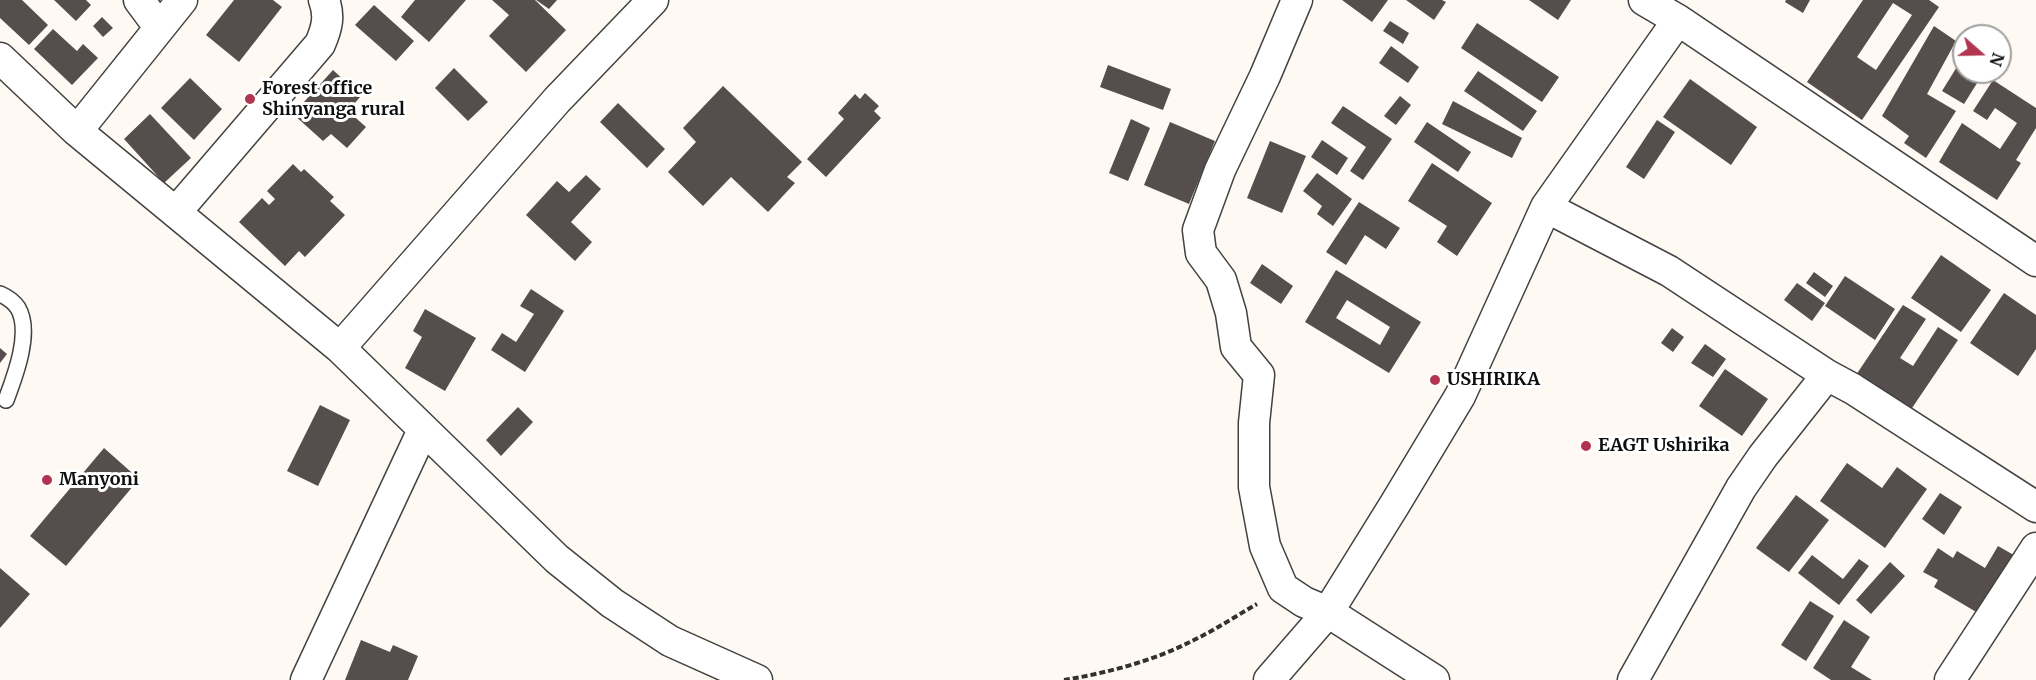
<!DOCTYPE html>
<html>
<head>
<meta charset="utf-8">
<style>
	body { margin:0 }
	#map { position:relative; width:2036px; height:680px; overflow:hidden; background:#fef9f2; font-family:Merriweather,serif }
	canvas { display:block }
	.north { position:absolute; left:1952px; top:24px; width:60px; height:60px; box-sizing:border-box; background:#fff; border:2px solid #9f9f9f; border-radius:50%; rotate:110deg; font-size:16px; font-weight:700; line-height:24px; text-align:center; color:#0f0f0f }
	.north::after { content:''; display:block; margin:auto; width:21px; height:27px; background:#b13551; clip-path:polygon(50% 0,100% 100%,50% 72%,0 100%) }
</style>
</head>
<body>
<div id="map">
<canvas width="2036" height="680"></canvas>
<div class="north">N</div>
</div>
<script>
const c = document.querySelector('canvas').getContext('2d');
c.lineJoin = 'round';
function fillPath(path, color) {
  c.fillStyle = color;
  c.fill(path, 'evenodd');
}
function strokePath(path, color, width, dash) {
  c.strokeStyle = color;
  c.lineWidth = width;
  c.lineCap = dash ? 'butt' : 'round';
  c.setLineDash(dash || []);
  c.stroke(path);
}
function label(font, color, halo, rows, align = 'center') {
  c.font = font + ' Merriweather,serif';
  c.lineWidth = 6;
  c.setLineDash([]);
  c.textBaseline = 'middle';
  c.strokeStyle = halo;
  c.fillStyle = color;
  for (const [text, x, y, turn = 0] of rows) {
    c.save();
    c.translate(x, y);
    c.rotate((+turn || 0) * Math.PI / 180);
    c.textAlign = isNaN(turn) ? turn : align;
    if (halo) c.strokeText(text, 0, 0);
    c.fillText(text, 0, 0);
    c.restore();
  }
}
fillPath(new Path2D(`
	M0,0H22L48,25L29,45L0,18Z
	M54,0H86L91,5L76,21Z
	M234,0H273L282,7L239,62L206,35Z
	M415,0H466L429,42L401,17Z
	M492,0H535L566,30L526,72L489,36L509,15Z
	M536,0H557L549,9Z
	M1342,0H1388L1372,22Z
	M1406,0H1442L1446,2L1434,20Z
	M1529,0H1571L1558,20Z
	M1786,0H1810L1803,13L1785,2Z
	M1863,0H1929L1939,7L1862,120L1807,82ZM1893,3L1912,15L1876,70L1857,57Z
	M374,5L414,41L396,61L355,25Z
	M102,17L113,28L103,37L93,26Z
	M1390,21L1409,33L1403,44L1383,31Z
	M1477,23L1559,77L1542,102L1461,48Z
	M1934,26L1956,41L1927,94L1956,111L1926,158L1904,143L1909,136L1882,116Z
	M1967,28L1980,36H1964V72H1984L1964,104L1942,91L1963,57L1952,51Z
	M53,29L77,51L83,44L98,58L72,85L34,49Z
	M1391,46L1419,67L1408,83L1379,63Z
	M1108,65L1171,89L1163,110L1100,87Z
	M454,68L488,102L468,121L435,88Z
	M333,70L361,96L348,111L366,127L347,148L331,134L323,141L293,114Z
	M1478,71L1537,111L1523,131L1464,91Z
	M190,78L222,109L194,140L161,108Z
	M1690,79L1757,127L1731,165L1663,117Z
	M1993,80L2036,108V128L2016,160L2021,163L1997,200L1939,162L1962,123L2000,149L2017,123L1995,108L1987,120L1973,111Z
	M723,86L802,162L787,177L795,183L768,212L731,177L703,206L668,172L696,142L683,128Z
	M865,93L879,106L874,111L881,118L826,177L807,159L844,119L838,113L855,94L860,99Z
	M1400,96L1411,105L1396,125L1384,116Z
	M1453,101L1522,138L1512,158L1442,124Z
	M618,103L665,149L647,168L600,122Z
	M1343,106L1392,139L1363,180L1350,171L1366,147L1331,123Z
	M150,114L191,158L164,183L124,139Z
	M1131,119L1150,128L1128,181L1109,173Z
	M1657,120L1675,132L1644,179L1626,167Z
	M1170,122L1215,141L1189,204L1144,185Z
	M1427,122L1471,152L1458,172L1414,142Z
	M1322,140L1348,158L1337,175L1311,157Z
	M1270,141L1306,156L1282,213L1247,198Z
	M1432,163L1492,203L1457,256L1437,242L1447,226L1408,201Z
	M293,164L301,172L304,169L334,197L330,201L345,215L305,257L299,251L285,266L239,222L262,198L269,205L275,199L267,191Z
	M1317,173L1352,199L1333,226L1317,214L1322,206L1303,191Z
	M586,175L601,189L571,222L592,242L575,261L526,215L557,181L569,192Z
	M1359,202L1400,228L1386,249L1365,235L1346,265L1326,252Z
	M1941,255L1991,290L1961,332L1911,298Z
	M1262,264L1293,286L1281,304L1250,283Z
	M1336,270L1421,322L1389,373L1305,322ZM1347,300L1390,327L1380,345L1336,318Z
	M1814,272L1833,286L1825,297L1806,283Z
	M1845,276L1895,309L1875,340L1825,306Z
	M1797,283L1825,303L1812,321L1784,300Z
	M531,289L564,311L525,372L491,350L502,333L516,342L534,314L520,306Z
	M2004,293L2036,315V349L2018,376L1970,343Z
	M1903,305L1926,319L1900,358L1913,366L1938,327L1958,340L1910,411L1856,375Z
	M425,309L476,338L445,391L405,368L422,337L413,331Z
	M1672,328L1684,337L1673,352L1661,343Z
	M1705,344L1726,359L1713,377L1691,363Z
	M0,348L7,354L0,363Z
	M1725,369L1768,399L1742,436L1699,406Z
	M320,405L350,420L318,486L287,471Z
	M518,407L533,422L501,456L486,440Z
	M104,448L139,479L66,566L30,536Z
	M1847,463L1882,488L1897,467L1927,489L1885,548L1820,501Z
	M1940,493L1962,507L1944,535L1922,519Z
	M1796,495L1829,520L1789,572L1756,548Z
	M1998,546L2019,558L1983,616L1934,587L1938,580L1923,572L1938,548L1953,558L1957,551L1985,568Z
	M1812,555L1843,579L1859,559L1869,566L1839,605L1798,573Z
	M1890,562L1905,576L1871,614L1856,600Z
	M0,568L30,594L0,628Z
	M1810,601L1834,616L1806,661L1781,645Z
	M1844,620L1870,637L1851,667L1872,680H1831L1813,668Z
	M361,640L390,652L393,645L418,656L408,680H345Z`), '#564e4c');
const service = new Path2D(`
	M0,294C7,297 14,302 18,308C32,332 15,376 6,400`);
const minor = new Path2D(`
	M139,0L159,27
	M1297,0L1265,76L1220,170L1198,230L1201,253L1221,280L1231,313L1236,347L1259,375L1254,423V487L1265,546L1283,588L1304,602L1328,612L1434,680
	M1644,0L1678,20L2036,261
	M0,58L77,131L340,348L557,559L612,603L670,641L757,680
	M77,131L182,0
	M1546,207L1669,271L1827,375L1853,389L2036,507
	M176,212L320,44C327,28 330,16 324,0
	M340,348L557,100L653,0
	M306,680L423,430
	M1269,680L1328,612L1395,504L1460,396L1546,207L1678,20
	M1633,680L1741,488L1763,456L1827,375
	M1950,680L2036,548`);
strokePath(service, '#424242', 18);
strokePath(minor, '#424242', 33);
strokePath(new Path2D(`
	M1064,680C1107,673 1153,661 1192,641C1215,630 1236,616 1257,604`), '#313131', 4, [6, 3]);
strokePath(service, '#fff', 15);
strokePath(minor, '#fff', 30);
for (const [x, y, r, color] of [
	[250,99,6,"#b13551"],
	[1435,380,6,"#b13551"],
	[1586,446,6,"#b13551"],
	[47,480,6,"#b13551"]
]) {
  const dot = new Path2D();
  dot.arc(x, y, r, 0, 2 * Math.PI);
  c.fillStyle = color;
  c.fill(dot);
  strokePath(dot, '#fff', 2);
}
label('bold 18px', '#0f0f0f', '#fff', [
	["Forest office",262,89],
	["Shinyanga rural",262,110],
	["USHIRIKA",1447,380],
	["EAGT Ushirika",1598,446],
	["Manyoni",59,480]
], 'left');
</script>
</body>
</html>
